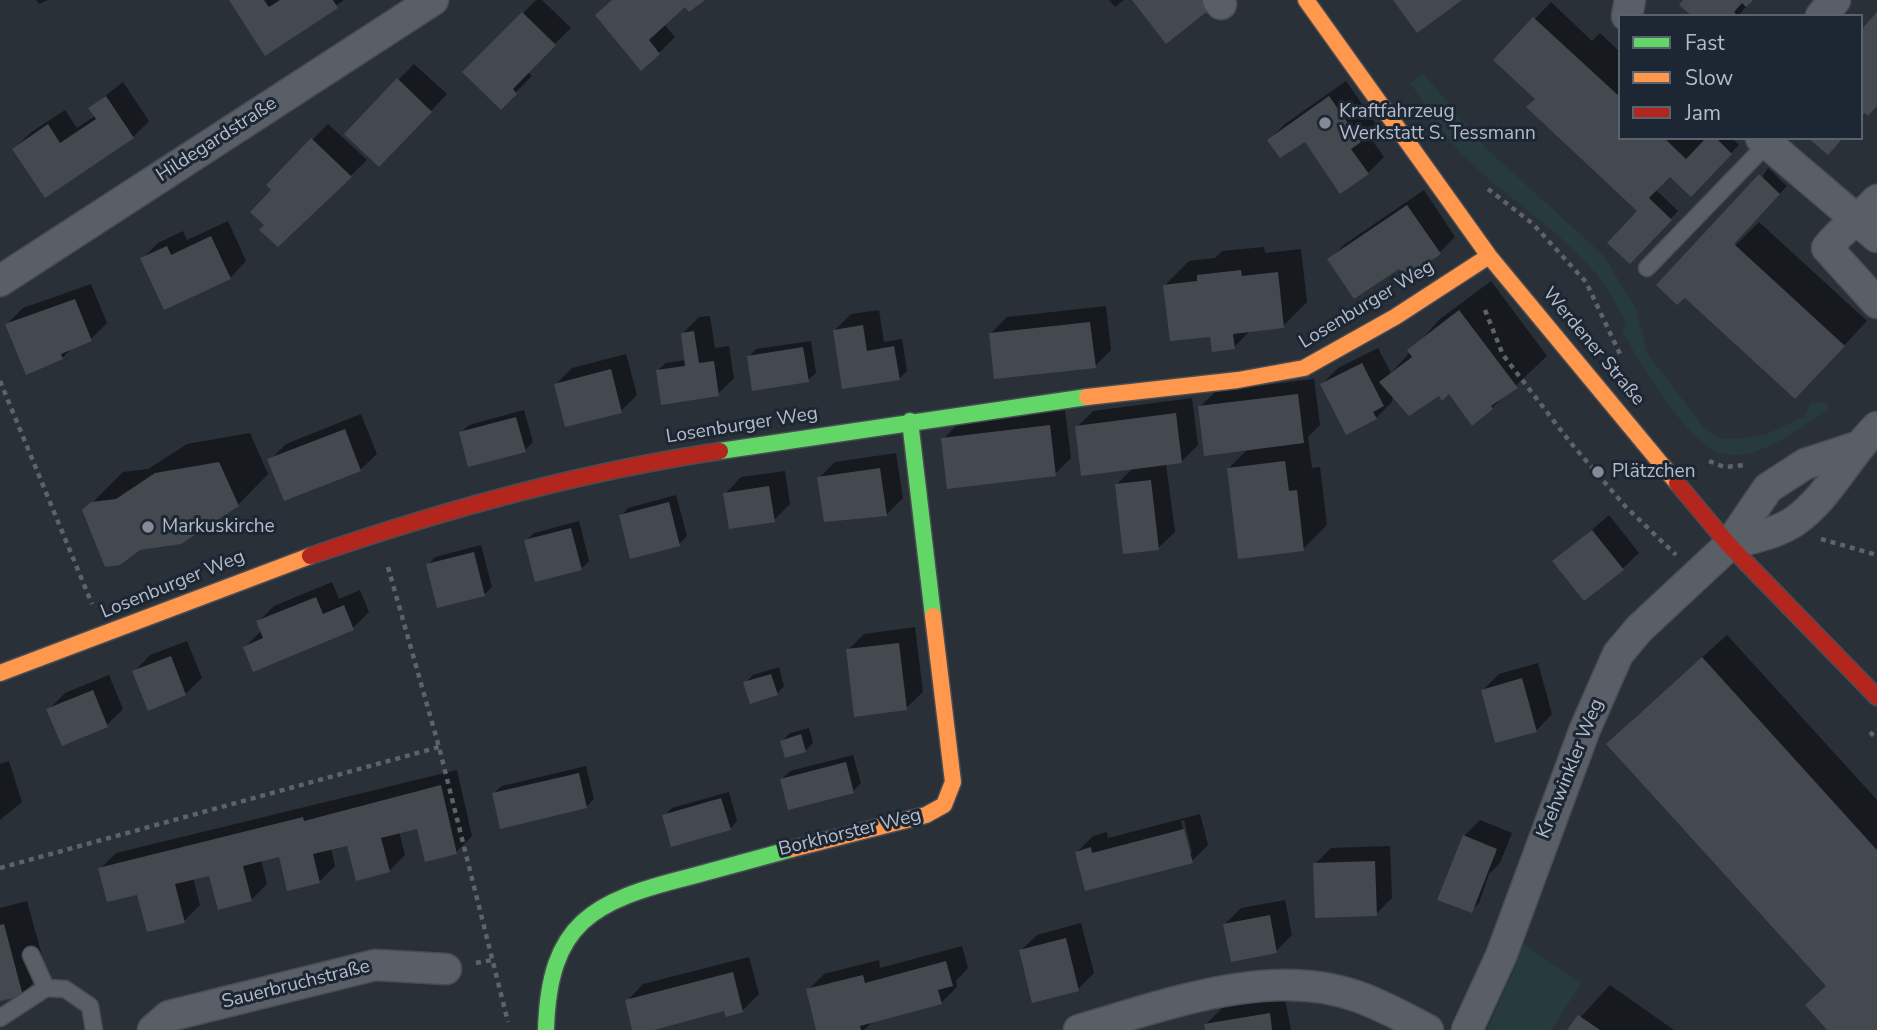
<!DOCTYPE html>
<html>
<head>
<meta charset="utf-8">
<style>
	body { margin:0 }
	#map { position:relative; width:1877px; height:1030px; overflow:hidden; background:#2a3038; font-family:"Nunito Sans",sans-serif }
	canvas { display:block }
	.legend { position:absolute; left:1618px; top:14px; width:245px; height:126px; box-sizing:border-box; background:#1d2633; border:2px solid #59626f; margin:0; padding:9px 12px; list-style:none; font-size:21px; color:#b4bcc9 }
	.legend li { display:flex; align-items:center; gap:14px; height:35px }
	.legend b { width:35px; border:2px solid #59626f }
</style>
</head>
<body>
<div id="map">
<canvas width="1877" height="1030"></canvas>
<ul class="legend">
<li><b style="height:9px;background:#63d668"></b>Fast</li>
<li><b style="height:9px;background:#ff974d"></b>Slow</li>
<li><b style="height:9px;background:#b3261e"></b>Jam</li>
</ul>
</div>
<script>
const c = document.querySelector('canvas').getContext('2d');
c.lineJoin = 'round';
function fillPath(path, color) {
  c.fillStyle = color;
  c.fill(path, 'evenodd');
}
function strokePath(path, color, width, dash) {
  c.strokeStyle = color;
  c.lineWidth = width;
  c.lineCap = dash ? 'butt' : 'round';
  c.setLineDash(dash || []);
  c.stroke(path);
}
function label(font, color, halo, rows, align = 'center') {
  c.font = font + ' "Nunito Sans",sans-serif';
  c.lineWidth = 6;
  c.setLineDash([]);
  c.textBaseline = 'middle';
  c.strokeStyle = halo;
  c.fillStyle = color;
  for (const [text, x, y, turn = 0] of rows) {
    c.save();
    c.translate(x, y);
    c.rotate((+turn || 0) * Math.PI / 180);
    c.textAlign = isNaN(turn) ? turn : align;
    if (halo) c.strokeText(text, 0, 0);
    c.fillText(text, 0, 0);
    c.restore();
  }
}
fillPath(new Path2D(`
	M1423,73L1488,150L1604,256L1636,309L1647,353L1705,429L1721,439H1740L1765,435L1805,416L1810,403H1826L1829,408C1800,427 1765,458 1728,455C1692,453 1639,361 1622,331L1626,324C1596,249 1523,214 1468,160C1445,139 1428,108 1410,83Z
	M1519,941L1581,984L1551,1030H1487L1517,963Z`), '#273a3e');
fillPath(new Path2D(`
	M36,0H48L39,4Z
	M231,0H344L266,53Z
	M536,0H542L571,28L527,71L532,76L501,107L465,72Z
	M612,0H702L685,4L664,24L675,37L659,53L597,15Z
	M1109,0H1124L1115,7Z
	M1685,0H1752L1738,16H1694Z
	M1551,2L1592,41L1600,33L1620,52V138H1732L1739,145L1691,195L1670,175L1656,190L1678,211L1630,261L1645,205L1496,60Z
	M414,64L447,94L395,149L398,80Z
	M1346,81L1376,124L1367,133L1384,157L1368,173L1305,140H1269L1285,124Z
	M123,82L149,121L133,137L14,149L30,133L65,110L77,128L95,116L90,108Z
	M328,124L367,160L278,245L266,225L274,190L268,185Z
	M1768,168L1787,186L1731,246L1733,248L1759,222L1867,321L1818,373L1685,295Z
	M1424,190L1455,237L1439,253L1399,267L1329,260L1345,244Z
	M228,221L246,261L230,278L142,259L158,243L183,231L187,240Z
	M1264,247L1265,253L1301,249L1307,302L1283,326L1251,330L1234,347L1165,285L1189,261L1215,258L1222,251Z
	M1491,281L1547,356L1492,408L1450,392L1393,395L1392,402L1376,418L1322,384L1338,368L1378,348L1391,373L1440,319Z
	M91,284L107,323L91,339L73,347L62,358L7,324L23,308Z
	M1106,306L1111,350L1095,366L991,333L1007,317Z
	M879,310L884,342L902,339L907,371L899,379L834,331L851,314Z
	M710,316L715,348L729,346L734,378L718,394L658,370L666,363L686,360L683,333L699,317Z
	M811,341L816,373L808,380L749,357L756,349Z
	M626,354L637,395L621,411L556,384L572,368Z
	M1314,379L1320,425L1308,437L1312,468L1320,467L1327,525L1303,549L1229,468L1249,448L1200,407L1216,391Z
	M1192,398L1198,445L1181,462L1166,464L1175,532L1158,548L1117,484L1133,468L1077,427L1093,411Z
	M524,410L533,442L525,450L461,432L469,425Z
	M1065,410L1071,458L1055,474L943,439L959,423Z
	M361,414L377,454L360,470L270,460L286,444Z
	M250,433L268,474L238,505L140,548L84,511L123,472L148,469L187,444Z
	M896,453L903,498L887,514L819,478L835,462Z
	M785,471L790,504L774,520L725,494L741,477Z
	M676,495L687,536L679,544L621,516L628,508Z
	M1609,515L1639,553L1622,569L1555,562Z
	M579,521L589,561L581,569L526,541L534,533Z
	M481,545L492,587L484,595L428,565L435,557Z
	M332,582L339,599L360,590L369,612L353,628L245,647L262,630L258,622L274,606Z
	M915,627L923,692L906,708L848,650L864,634Z
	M1727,635L1877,800V1030H1830L1827,985L1632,720Z
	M187,641L202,678L185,694L134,672L150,655Z
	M1538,663L1552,714L1536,731L1483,690L1499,674Z
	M779,667L784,686L777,694L745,683L753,675Z
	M109,675L123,709L107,725L49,709L65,693Z
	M809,728L813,743L805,751L782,741L790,733Z
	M853,755L861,783L853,791L782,779L790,771Z
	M9,761L22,802L0,820V764Z
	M586,766L594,799L586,807L494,793L502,786Z
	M457,770L472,836L456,852L418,826L399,831L405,855L389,871L348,844L331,848L335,866L319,882L280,855L261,860L267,884L251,900L210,874L193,878L200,905L184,921L100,869L116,853Z
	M729,792L737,821L730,829L664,816L672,808Z
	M1200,814L1208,845L1192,861L1077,852L1093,836L1107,832L1108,838ZM1184,820L1192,853H1189L1181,821Z
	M1480,820L1512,833L1500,863L1489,874L1479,903L1471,911L1464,836Z
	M1390,846L1392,898L1376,914L1315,864L1331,848Z
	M1285,900L1292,935L1276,951L1225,924L1241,908Z
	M27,901L46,970L22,994L0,1000V908Z
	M1081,923L1094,973L1078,989L1020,951L1037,935Z
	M962,946L968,968L956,981L957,987L941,1003L873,1021L864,1030H818L808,990L824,974L879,960L880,968Z
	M749,957L759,994L743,1010L727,1015L725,1009L647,1030H634L627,1001L643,984Z
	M1610,985L1674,1030H1569Z
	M1285,998L1291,1030H1207L1206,1024L1222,1008Z`), '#0007');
fillPath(new Path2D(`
	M229,0H264L269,7L280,0H333L338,8L265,56Z
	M612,0H705L689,12L685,7L649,40L660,54L641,71L595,15Z
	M1132,0H1201L1209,10L1166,44Z
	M1393,0H1462L1417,33Z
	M1683,0H1753L1746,7L1742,3L1734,12L1738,16H1692L1679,5Z
	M522,12L556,45L513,89L517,94L501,110L462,72Z
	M1877,12V106L1868,116L1865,113L1861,117V30Z
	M1533,17L1620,97V138H1664L1686,159L1706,138H1716L1732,154L1691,197L1670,177L1649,198L1672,220L1630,264L1607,243L1637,211L1526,107L1535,99L1493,60Z
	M397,78L432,112L379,167L344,134Z
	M106,96L134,138L45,198L12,149L48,124L60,143L96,119L88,108Z
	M1329,96L1361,142L1351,149L1369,174L1340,194L1305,142L1280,158L1267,140Z
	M311,138L352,177L278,247L259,230L264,225L250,212L271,190L266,185Z
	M1808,138H1843L1828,155Z
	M1759,174L1780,194L1734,244L1845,346L1795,399L1685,298L1677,305L1656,285Z
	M1407,205L1441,254L1405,278L1399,269L1354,299L1327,259Z
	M211,236L231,279L164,310L140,258L167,246L171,255Z
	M1241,270L1242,276L1278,272L1284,328L1233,334L1235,349L1212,352L1210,337L1170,341L1163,285L1197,281V275Z
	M75,299L92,341L61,354L63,359L26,375L5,324Z
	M1459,310L1518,388L1491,406L1493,409L1472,426L1449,394L1442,401L1439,396L1409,416L1379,382L1412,357L1407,350Z
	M1090,322L1096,368L994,379L989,333Z
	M863,325L867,351L894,346L900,380L842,389L833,330Z
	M694,331L699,363L714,361L719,396L661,405L656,370L685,366L681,333Z
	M803,347L809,382L752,391L747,356Z
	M1362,363L1384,406L1373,412L1377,419L1346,435L1320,384Z
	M611,369L622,413L565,427L554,384Z
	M1298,394L1304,443L1204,456L1198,406Z
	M1176,413L1182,463L1081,476L1075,426Z
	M516,417L526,452L468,467L459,432Z
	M1050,425L1056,476L947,489L941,438Z
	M345,429L361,471L284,501L267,459Z
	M1285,461L1289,491L1297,490L1304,551L1238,559L1227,468Z
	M219,462L239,506L181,544L140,550L120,565L105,567L82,510L91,502L116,499L155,473Z
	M880,468L887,516L824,522L817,477Z
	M1151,480L1159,550L1123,554L1115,484Z
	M769,486L775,522L729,529L723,493Z
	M669,502L680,546L630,559L619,515Z
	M571,528L582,570L535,582L524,540Z
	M1592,530L1624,570L1584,601L1552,561Z
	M474,552L485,596L437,608L426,564Z
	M316,597L323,614L344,605L354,630L253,672L243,647L263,638L256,621Z
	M899,643L907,710L854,717L846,649Z
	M171,656L186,695L148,711L132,671Z
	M1702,657L1877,850V1030H1827L1805,1005L1826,986L1606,744Z
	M771,674L778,695L750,704L743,682Z
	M1522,678L1537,732L1495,743L1481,690Z
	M93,690L108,727L62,746L46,709Z
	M801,734L806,752L785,758L780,741Z
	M846,762L854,793L788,810L780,779Z
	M579,773L587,808L500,829L492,793Z
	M441,785L457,854L425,862L417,829L381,838L390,872L356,881L347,846L313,854L320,883L287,891L279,857L243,866L252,901L218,910L209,876L175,884L185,923L147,932L137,895L107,902L98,868L303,817L304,821Z
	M721,798L731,830L671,847L662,815Z
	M1184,829L1193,863L1085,891L1075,852L1091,847L1092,853Z
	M1463,835L1497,849L1472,913L1437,900Z
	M1375,861L1377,916L1315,918L1313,863Z
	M1270,915L1277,953L1231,962L1223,924Z
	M4,924L23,996L0,1001V925Z
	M1066,938L1079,991L1032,1003L1019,950Z
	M946,961L953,986L938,990L942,1004L860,1026L861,1030H816L806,989L863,975L865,983Z
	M733,972L743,1012L726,1017L724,1011L654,1030H632L625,1000Z
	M1270,1013L1272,1030H1205L1204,1024Z
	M1578,1015L1600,1030H1567Z`), '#444950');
const lane = new Path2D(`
	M1647,268L1767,144
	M31,955L46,988L65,989L90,1006L94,1030
	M0,1018L46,988`);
const street = new Path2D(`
	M1218,0L1221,4
	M1627,16L1630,0
	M1821,16L1835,0
	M1761,138L1877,237
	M1877,200C1861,218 1841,229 1827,248L1877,303
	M0,281L433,0
	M1729,545C1750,538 1776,534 1795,521C1829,497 1847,456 1877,427
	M153,1030L169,1016L375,965L446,969
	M1079,1030C1163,1006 1269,965 1356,996C1380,1004 1405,1018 1428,1030
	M1467,1030L1501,956L1585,729L1618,654L1639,629L1729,545L1768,488L1805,464L1857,447`);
const fast = new Path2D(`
	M910,421L933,616
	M720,451L1087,397
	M546,1030C549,922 593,901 689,877C723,868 758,858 792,849`);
const slow = new Path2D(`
	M1306,0L1489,256L1677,483
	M1087,397L1238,380L1304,368L1395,317L1489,256
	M0,673L310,556
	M792,849L926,815L944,805L953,782L933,616`);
const jam = new Path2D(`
	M1677,483L1729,545L1877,697
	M310,556C443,510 580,472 720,451`);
strokePath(lane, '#484c53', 19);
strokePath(street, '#484c53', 33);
strokePath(fast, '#484c53', 19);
strokePath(slow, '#484c53', 19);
strokePath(jam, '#484c53', 19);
strokePath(new Path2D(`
	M1488,189L1533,224L1586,282L1620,354
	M1485,310L1503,355L1570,442L1625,506L1676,555
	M0,381L92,604
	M1709,461L1724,467L1745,465
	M1821,539L1877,555
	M388,567L439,747L508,1022
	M1870,732L1877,739
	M0,868L439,747
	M476,963L492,960`), '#5d636a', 4.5, [5, 5]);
strokePath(lane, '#5a5e66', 16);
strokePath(street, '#5a5e66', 30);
strokePath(fast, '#63d668', 16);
strokePath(slow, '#ff974d', 16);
strokePath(jam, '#b3261e', 16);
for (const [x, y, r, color] of [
	[1325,123,7,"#848b96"],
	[1598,472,7,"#848b96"],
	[148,527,7,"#848b96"]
]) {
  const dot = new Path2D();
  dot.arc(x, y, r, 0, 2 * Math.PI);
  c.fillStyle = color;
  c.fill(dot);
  strokePath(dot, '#1d2633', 2.5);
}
label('19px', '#b4bcc9', '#1d2633', [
	["Kraftfahrzeug",1339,112],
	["Werkstatt S. Tessmann",1339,134],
	["Plätzchen",1612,472],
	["Markuskirche",162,527]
], 'left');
label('19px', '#b4bcc9', '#1d2633', [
	["Hildegardstraße",217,140,-33],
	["Losenburger Weg",1367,305,-31],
	["Werdener Straße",1593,347,50],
	["Losenburger Weg",742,426,-9],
	["Losenburger Weg",173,585,-22],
	["Krehwinkler Weg",1571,769,-68],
	["Borkhorster Weg",850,833,-14],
	["Sauerbruchstraße",296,985,-14]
]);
</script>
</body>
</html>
